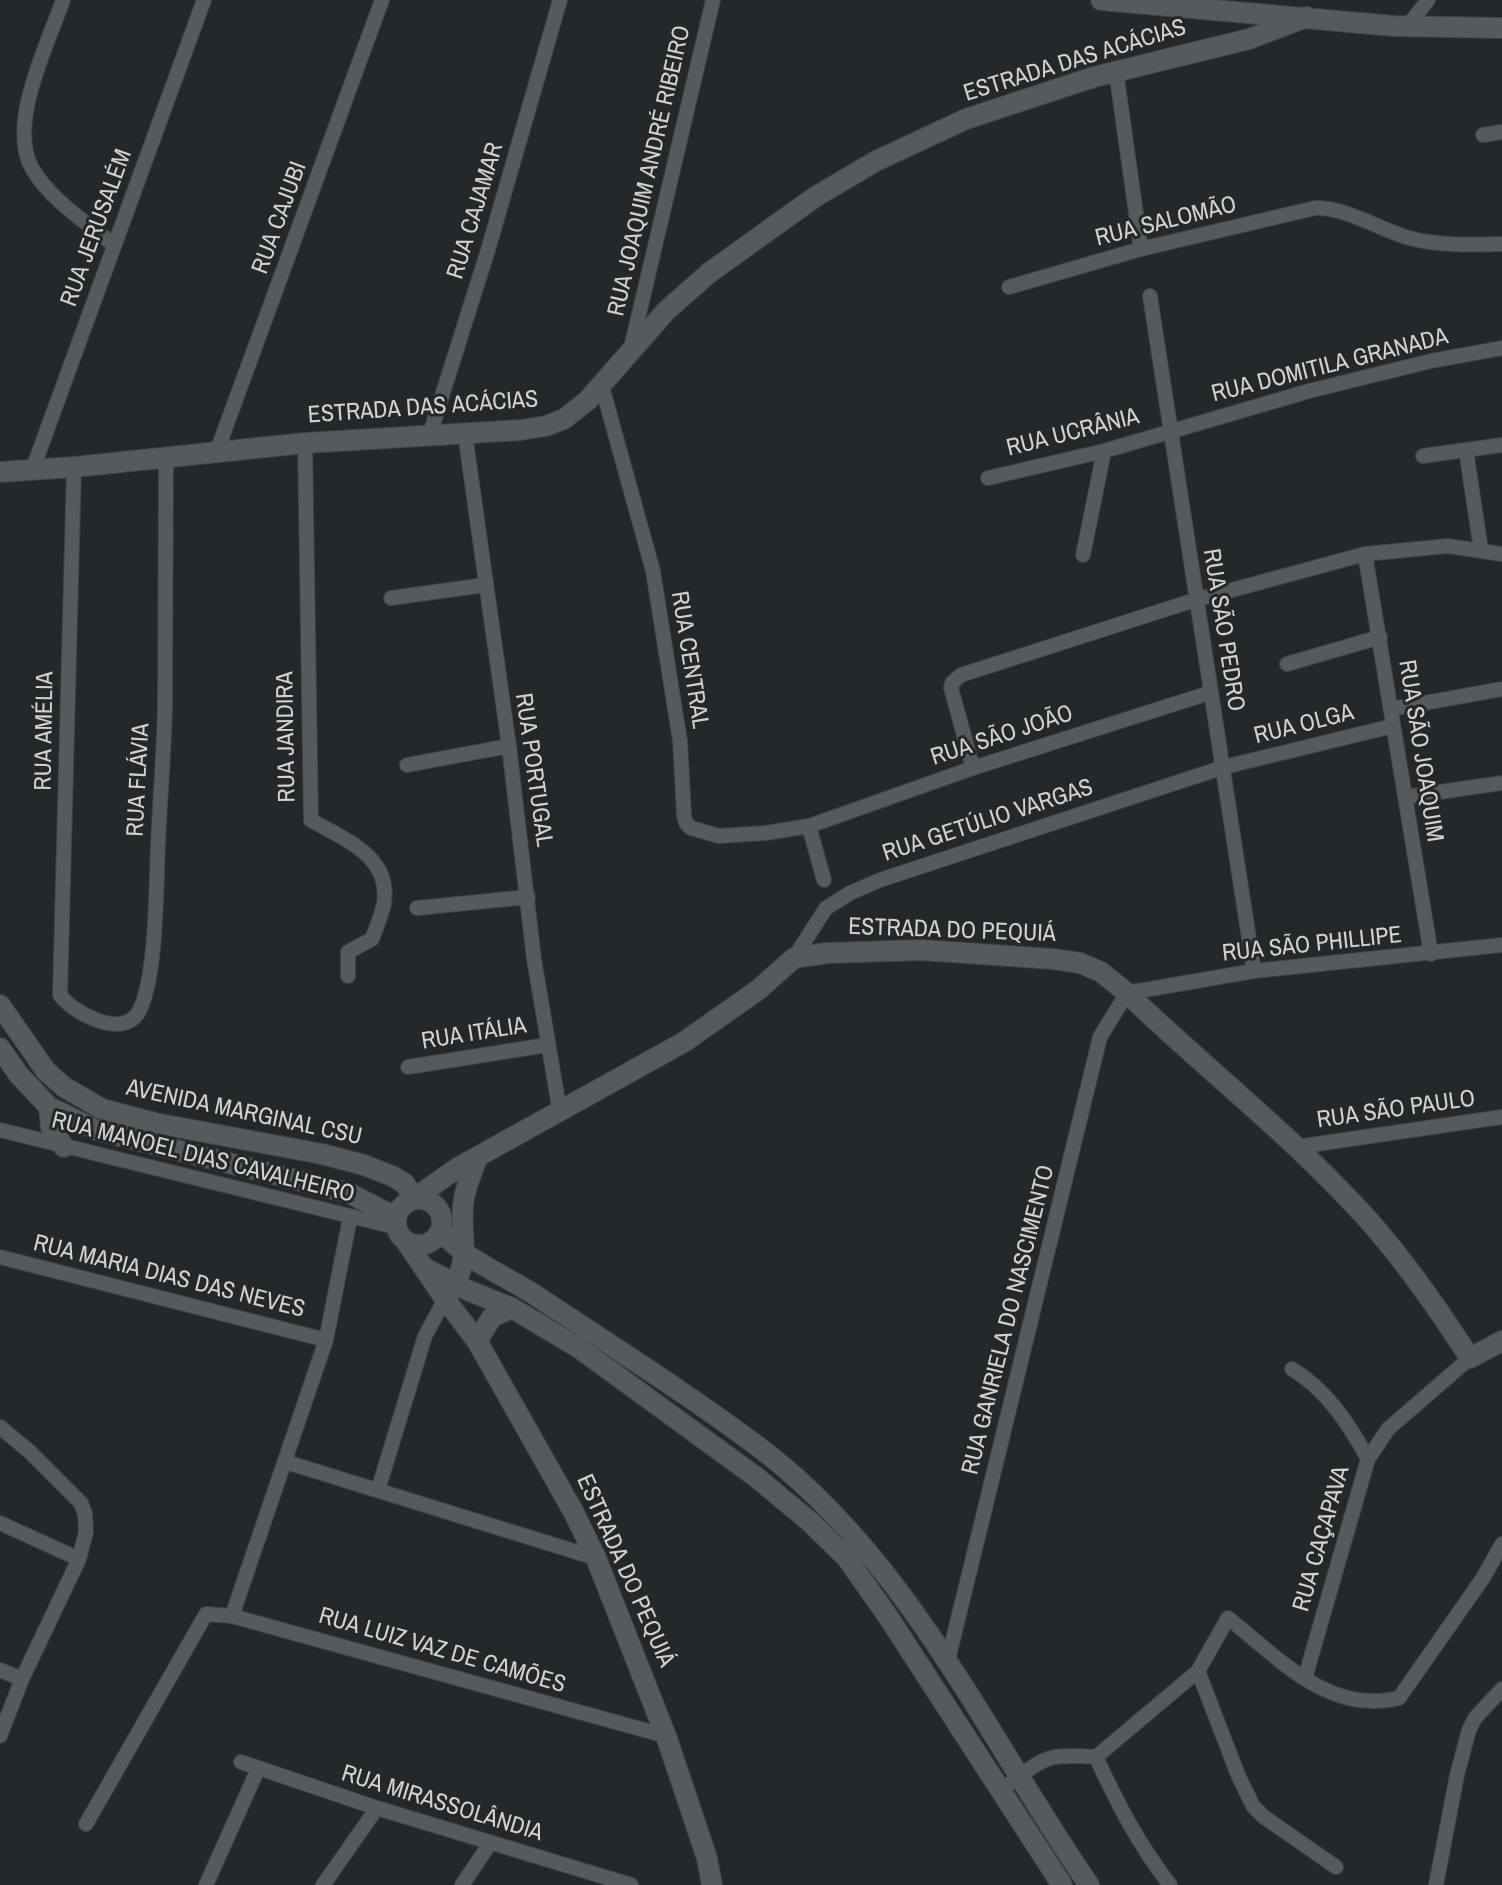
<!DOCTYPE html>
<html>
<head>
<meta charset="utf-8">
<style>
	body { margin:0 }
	canvas { display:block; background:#24282a }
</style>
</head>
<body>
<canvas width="1502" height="1885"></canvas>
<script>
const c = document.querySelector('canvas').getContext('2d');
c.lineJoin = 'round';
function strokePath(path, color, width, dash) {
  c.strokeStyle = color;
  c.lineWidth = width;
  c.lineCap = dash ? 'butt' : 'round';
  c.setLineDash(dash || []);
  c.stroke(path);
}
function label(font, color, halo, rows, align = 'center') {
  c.font = font + ' "Archivo Narrow",sans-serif';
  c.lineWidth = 6;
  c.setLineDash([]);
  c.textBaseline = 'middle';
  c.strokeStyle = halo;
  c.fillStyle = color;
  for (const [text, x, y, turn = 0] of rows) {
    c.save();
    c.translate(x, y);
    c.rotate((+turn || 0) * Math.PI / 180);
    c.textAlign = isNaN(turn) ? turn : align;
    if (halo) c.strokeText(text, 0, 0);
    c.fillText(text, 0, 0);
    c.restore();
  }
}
const street = new Path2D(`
	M63,0C48,44 6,126 33,170C52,201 86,222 114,245
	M1408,26L1428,0
	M1116,71L1141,249
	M1483,135L1502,132
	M1009,287L1141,249L1315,208C1343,206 1381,230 1409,238C1440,246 1470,245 1502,244
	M1150,296L1254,971
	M631,348L713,0
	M601,383L653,571L680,741L684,815L686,823L691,828L719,836L766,833L809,826L973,768L1209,693
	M430,434L488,250L560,0
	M465,434L509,746L534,959L560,1113
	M305,443L311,820C345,840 391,856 384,903C382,915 376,928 372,939L348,952V976
	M1466,450L1481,550
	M217,451L382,0
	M1423,456L1502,445
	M74,467L60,995C73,1013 122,1039 138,1013C157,981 156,884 158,845C160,798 164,752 165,705C166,622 165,539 166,456
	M32,471L204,0
	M988,478L1104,451L1309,391L1431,361L1502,348
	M1365,554L1431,954
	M1083,555L1104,451
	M391,598L485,585
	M1287,664L1380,637
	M1391,709L1502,689
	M407,765L509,746
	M973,768L951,688L952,683L961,675L1195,600L1365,554L1448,546L1502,554
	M1406,797L1502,783
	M809,826L824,880
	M417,908L528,897
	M794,958L826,908L850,893L880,880L1224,767L1393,726
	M408,1067L547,1045
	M0,1130L395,1227
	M1296,1147L1502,1117
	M0,1257L326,1340
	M1292,1369C1327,1390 1349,1424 1368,1459
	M0,1427L30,1452L81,1503L85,1514L86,1532L79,1559L22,1679L0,1736
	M286,1462L596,1558
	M378,1490L425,1336L445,1299
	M0,1523L79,1559
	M232,1616L326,1340L350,1218
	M947,1664L1100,1037L1127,993L1254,971L1502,945
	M0,1670L22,1679
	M1198,1671L1238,1775L1253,1806L1264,1817L1336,1867
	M1305,1678L1368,1459L1388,1429L1470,1358
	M1096,1757L1198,1671L1228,1618C1278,1657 1329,1716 1399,1698L1483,1578L1502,1544
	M1096,1757C1117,1803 1139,1845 1170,1885
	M241,1762L377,1808L631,1885
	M1001,1790C1045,1759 1040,1753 1096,1757
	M86,1824L206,1614L232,1616L666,1736
	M206,1885L258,1769
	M323,1885L377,1808
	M462,1885L491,1842
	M1436,1885L1457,1775L1469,1730L1475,1718L1502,1689`);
const secondary = new Path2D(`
	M1101,0L1394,26L1502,28
	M0,472L74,467L305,443L521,430L546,426L564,419L588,400L666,311L709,273L815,197L876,161L966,119L1094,77L1249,39L1307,17
	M0,1005L46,1071L64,1087L102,1109L155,1123L322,1154L364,1165L392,1176L404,1183L416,1199
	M0,1048L19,1075L49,1107L96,1130L349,1193L395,1217
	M49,1107L51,1128L64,1147
	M396 1222a23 23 0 1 1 46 0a23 23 0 1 1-46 0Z
	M421,1199L426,1190L459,1167L684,1042L758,990L794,958L827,953L922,950L1053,959L1080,963L1101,972L1127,993C1197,1061 1275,1122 1343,1193C1392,1242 1432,1300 1470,1358L1502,1341
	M441,1231C467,1261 502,1274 535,1295C610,1345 688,1394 760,1448C908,1560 986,1735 1089,1885
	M407,1243L445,1299L477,1341L573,1511L596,1558L666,1736L707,1858L712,1885
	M423,1267L467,1290L512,1308L579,1348L756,1477L809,1521L846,1557L889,1618L1062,1885
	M448,1295C473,1258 460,1244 463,1206C464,1189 472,1173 477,1158
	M477,1341L492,1317L512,1308`);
strokePath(street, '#404245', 16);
strokePath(secondary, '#404245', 22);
strokePath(street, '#565a5d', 14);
strokePath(secondary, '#565a5d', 20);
label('24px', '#d0d2d3', '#24282a', [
	["ESTRADA DAS ACÁCIAS",1075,61,-17],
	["RUA JOAQUIM ANDRÉ RIBEIRO",650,171,-77],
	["RUA CAJAMAR",476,211,-73],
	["RUA CAJUBI",280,218,-70],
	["RUA SALOMÃO",1166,222,-14],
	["RUA JERUSALÉM",97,228,-70],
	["RUA DOMITILA GRANADA",1330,366,-14],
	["ESTRADA DAS ACÁCIAS",423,408,-4],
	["RUA UCRÂNIA",1073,433,-14],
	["RUA SÃO PEDRO",1223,630,81],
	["RUA CENTRAL",689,660,81],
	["RUA OLGA",1304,725,-14],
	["RUA AMÉLIA",45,731,-89],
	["RUA SÃO JOÃO",1002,736,-18],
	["RUA JANDIRA",287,737,-91],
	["RUA SÃO JOAQUIM",1420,751,81],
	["RUA PORTUGAL",533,770,82],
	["RUA FLÁVIA",139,780,-87],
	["RUA GETÚLIO VARGAS",988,821,-18],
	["ESTRADA DO PEQUIÁ",952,931,2],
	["RUA SÃO PHILLIPE",1312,945,-6],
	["RUA ITÁLIA",474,1034,-9],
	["RUA SÃO PAULO",1396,1110,-8],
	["AVENIDA MARGINAL CSU",244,1113,12],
	["RUA MANOEL DIAS CAVALHEIRO",203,1158,14],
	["RUA MARIA DIAS DAS NEVES",169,1277,14],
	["RUA GANRIELA DO NASCIMENTO",1009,1320,-76],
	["RUA CAÇAPAVA",1322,1539,-74],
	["ESTRADA DO PEQUIÁ",625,1571,66],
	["RUA LUIZ VAZ DE CAMÕES",442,1651,16],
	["RUA MIRASSOLÂNDIA",442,1804,17]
]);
</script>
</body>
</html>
